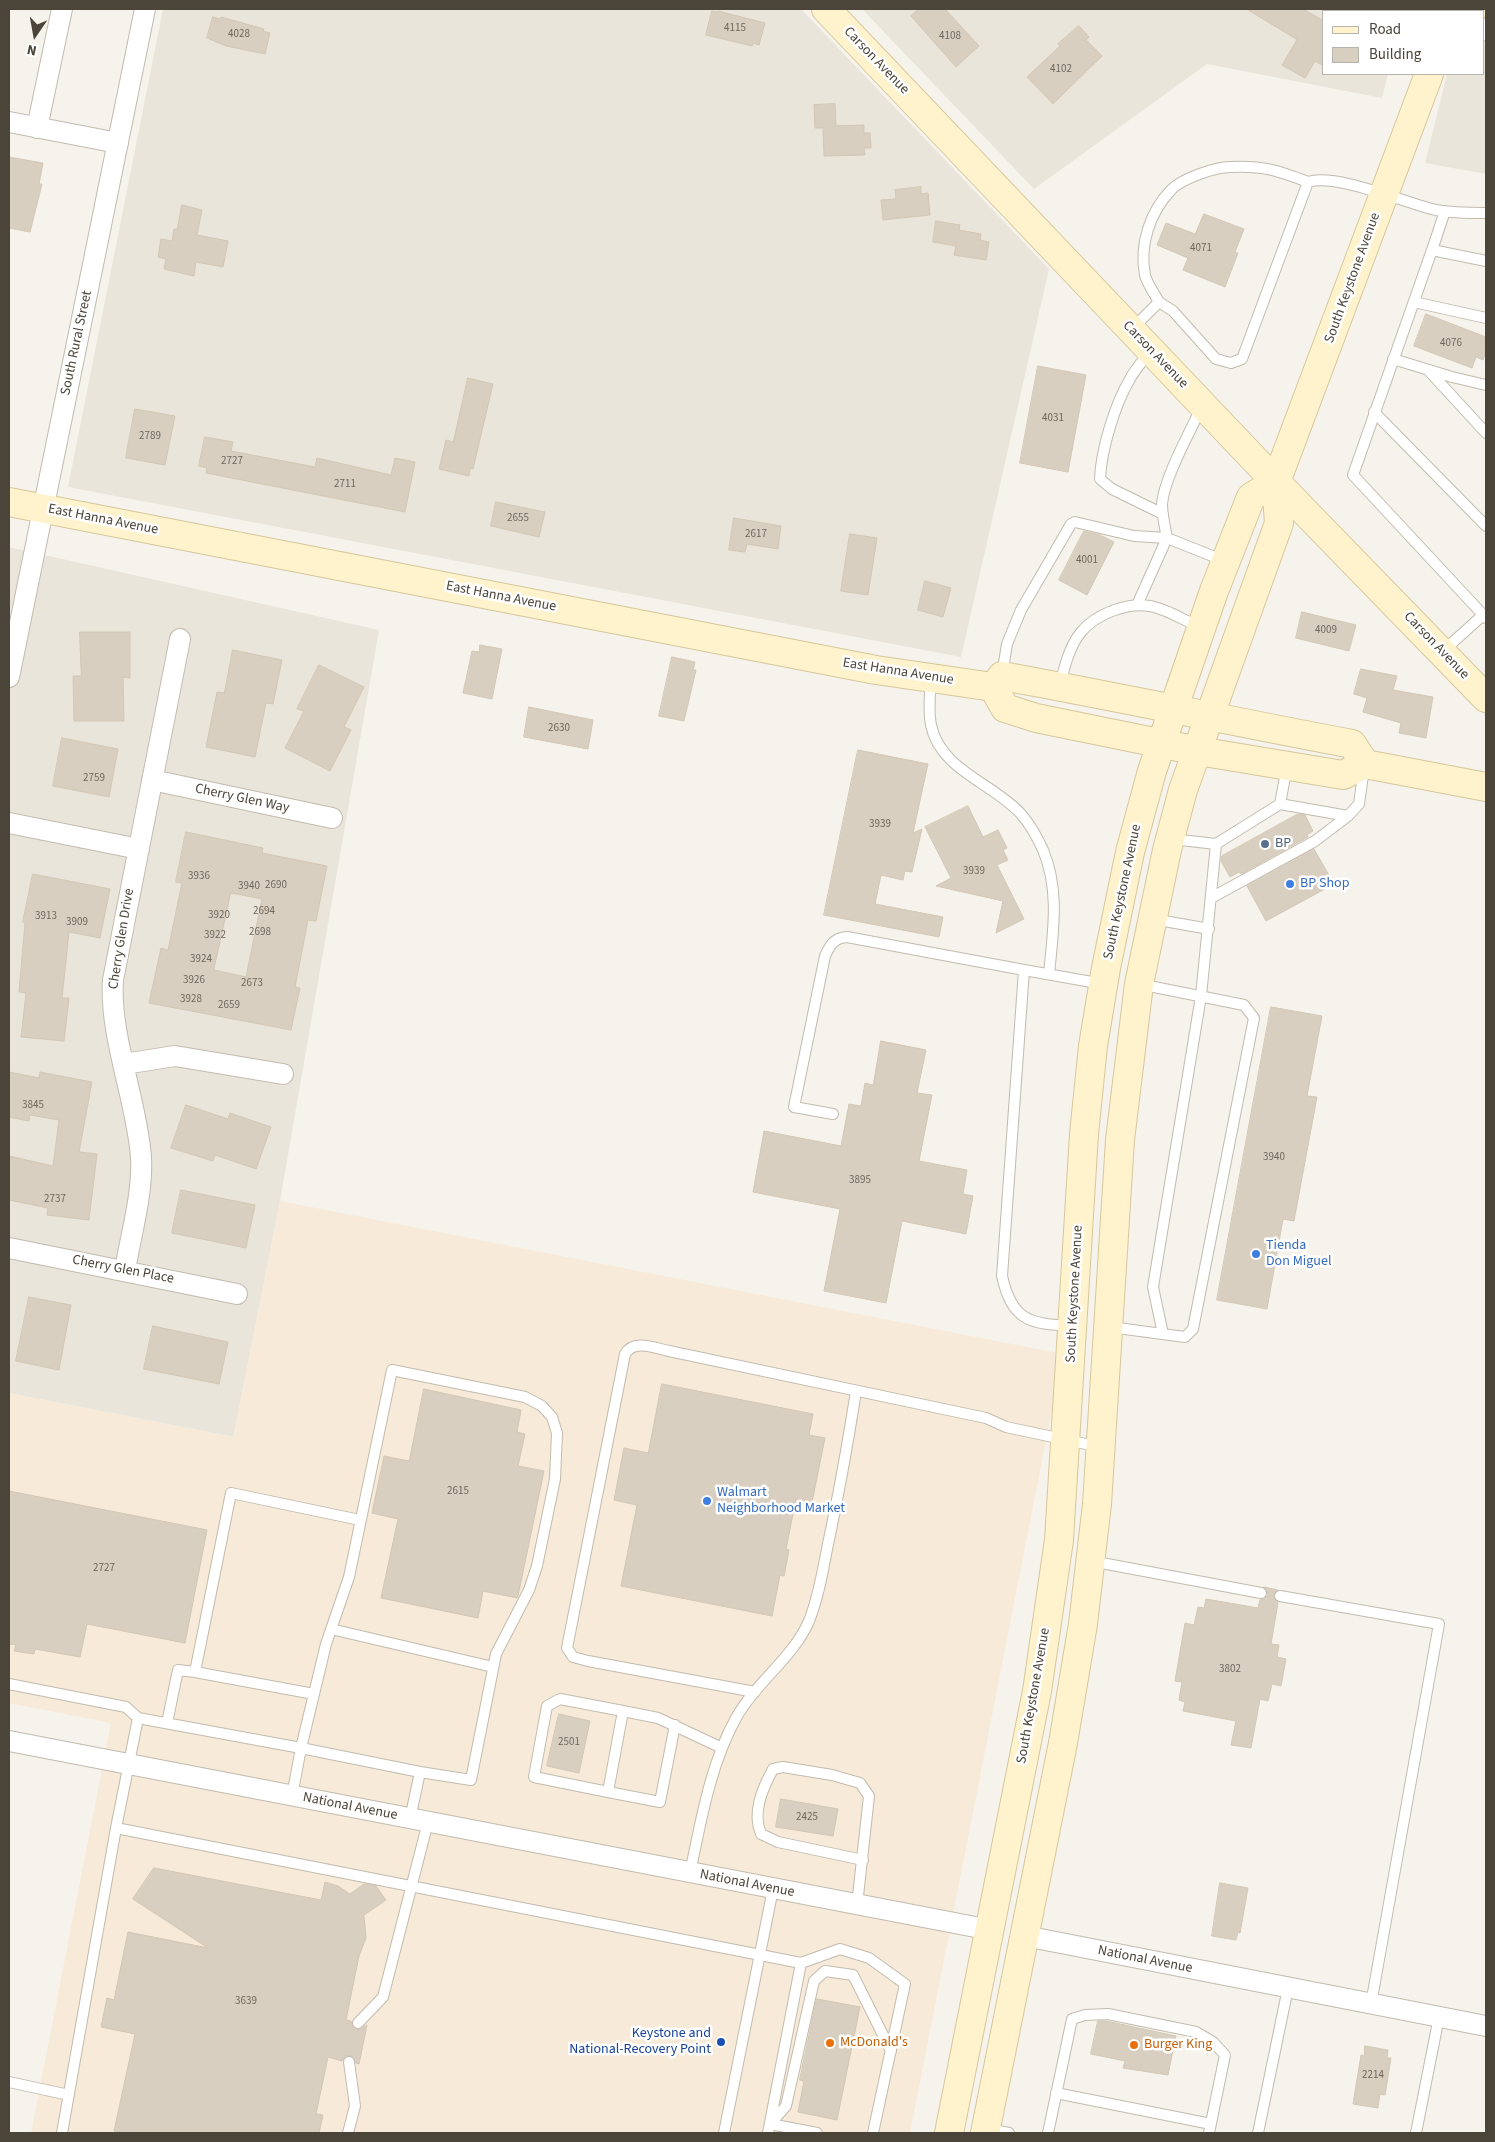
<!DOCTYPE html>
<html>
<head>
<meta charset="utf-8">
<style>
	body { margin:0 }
	#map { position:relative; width:1495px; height:2142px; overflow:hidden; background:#f6f3ec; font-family:"Source Sans 3",sans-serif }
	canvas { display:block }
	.frame { position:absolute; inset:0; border:10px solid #4b4439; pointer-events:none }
	.legend { position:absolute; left:1322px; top:10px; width:162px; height:65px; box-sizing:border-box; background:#fff; border:1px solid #b7b4b0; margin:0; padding:6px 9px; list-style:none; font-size:15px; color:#4b4439 }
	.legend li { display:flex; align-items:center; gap:10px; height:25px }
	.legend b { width:25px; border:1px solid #b7b4b0 }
	.north { position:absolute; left:10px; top:10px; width:50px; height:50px; -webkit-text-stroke:4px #fff; paint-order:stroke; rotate:192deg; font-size:14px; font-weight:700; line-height:20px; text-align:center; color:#4b4439 }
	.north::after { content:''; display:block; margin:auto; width:18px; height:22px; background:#4b4439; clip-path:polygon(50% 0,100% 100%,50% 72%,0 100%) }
</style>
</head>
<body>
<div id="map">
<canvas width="1495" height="2142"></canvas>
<div class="frame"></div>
<ul class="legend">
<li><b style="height:6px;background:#fff3cd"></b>Road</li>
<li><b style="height:14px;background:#d8cfc1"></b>Building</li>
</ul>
<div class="north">N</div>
</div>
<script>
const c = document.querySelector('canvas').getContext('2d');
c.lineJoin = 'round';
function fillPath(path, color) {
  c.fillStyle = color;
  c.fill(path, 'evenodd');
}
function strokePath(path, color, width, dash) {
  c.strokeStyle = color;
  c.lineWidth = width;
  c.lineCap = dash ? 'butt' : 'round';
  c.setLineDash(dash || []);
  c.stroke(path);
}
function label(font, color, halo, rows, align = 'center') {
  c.font = font + ' "Source Sans 3",sans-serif';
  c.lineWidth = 5;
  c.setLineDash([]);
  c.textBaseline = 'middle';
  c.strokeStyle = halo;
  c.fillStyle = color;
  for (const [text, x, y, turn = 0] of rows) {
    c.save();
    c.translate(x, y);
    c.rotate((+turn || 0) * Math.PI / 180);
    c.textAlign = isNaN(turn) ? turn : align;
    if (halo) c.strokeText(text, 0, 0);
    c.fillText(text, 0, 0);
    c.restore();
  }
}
fillPath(new Path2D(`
	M163,9H801L1049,269L961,657L68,487Z
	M862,9H1405V11H1324V74H1388L1382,98L1207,64L1034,189Z
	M1486,9V174L1425,163L1447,74H1484V11Z
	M9,547L379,630L280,1201L234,1437L9,1393Z`), '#eae5da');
fillPath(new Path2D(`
	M280,1201L1063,1354L910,2133H31L111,1723L9,1703V1393L233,1437Z`), '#f7ead8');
const building = new Path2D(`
	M919,9H945L979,46L956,67L911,16Z
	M1247,9H1303L1324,21V66L1315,61L1305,78L1282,65L1297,40Z
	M712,11L718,12V11L765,23L759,45L753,43L752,46L706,35Z
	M213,17L220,19L221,17L264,29L263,31L270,33L265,54L226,46L207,38Z
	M1079,26L1089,37L1086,40L1102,56L1053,104L1027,77L1060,46L1058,44Z
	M835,104L836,126L864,125V133H870L871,148H864L865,155L824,156L823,128H815L814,105Z
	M9,157L43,163L39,184H42L30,232L9,228Z
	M921,187V194L928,193L930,215L883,220L881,200L896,199L895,190Z
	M182,205L202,210L197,235L228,241L223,267L196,262L194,276L164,269L166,259L158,257L161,239L172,241L174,229H177Z
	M1204,214L1244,229L1235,252L1238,253L1225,287L1183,270L1188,258L1157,245L1166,223L1195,234Z
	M936,221L960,225L959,230L981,234L980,240L989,242L986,260L954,255L956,246L933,242Z
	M1426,314L1486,337V352L1483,360L1476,357L1472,368L1414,346Z
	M1038,366L1086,375L1068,472L1020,463Z
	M468,378L493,384L473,469L470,468L469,476L439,469L446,440L453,442Z
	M135,409L175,416L165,465L126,458Z
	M205,437L233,442L231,451L315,467L317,458L391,475L395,458L415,462L405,512L206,473L207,468L199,466Z
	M496,502L545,512L539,537L491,526Z
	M734,518L781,526L778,549L747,544L745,552L729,550Z
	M1084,531L1100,535L1114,542L1087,595L1059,580Z
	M850,534L877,538L868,595L841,591Z
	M925,581L951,588L943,617L918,610Z
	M1302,612L1356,625L1349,651L1296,638Z
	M80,632H130V678L123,677L124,721H74L73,676H81Z
	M480,645L502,649L492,699L463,693L472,651L479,652Z
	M233,650L282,660L273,704L266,703L255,757L206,747L217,692L224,693Z
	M672,657L695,662L693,670H696L684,721L659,716Z
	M319,665L364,687L344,727L351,730L330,771L285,748L304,711L297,709Z
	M1361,669L1397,676L1393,690L1433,697L1426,738L1399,733L1401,723L1363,712L1367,698L1354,694Z
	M529,707L593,720L588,749L524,737Z
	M62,738L118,749L109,797L53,786Z
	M858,750L928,764L913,833L922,829L912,872L905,871L903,880L881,875L875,904L943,917L939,937L824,915Z
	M968,806L983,837L998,830L1007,848L1003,850L1008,860L997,865L1024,919L996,933L1003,901L936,886L951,878L925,827Z
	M1298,814L1305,815L1313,831L1307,835L1308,837L1241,874L1239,872L1230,877L1221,861L1222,856Z
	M186,832L263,848L262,853L327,866L316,921L308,920L295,987L300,988L291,1030L149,1003L161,948L168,950L182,883L176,882ZM231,893L262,899L246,977L214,970Z
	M1314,849L1334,884L1266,921L1247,886Z
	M33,874L110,889L100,938L69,932L62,998H69L64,1041L21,1037L26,993L19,992L25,923L23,922Z
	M1271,1007L1322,1016L1307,1096L1317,1097L1294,1221L1283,1219L1267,1309L1217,1300Z
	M881,1041L926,1050L917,1093L932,1095L919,1161L967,1170L963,1194L973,1196L966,1234L902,1221L886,1303L824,1291L840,1209L753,1192L764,1131L841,1146L849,1104L861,1106L865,1083L873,1085Z
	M9,1072L39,1078L40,1072L92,1082L79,1152L97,1154L89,1220L47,1215L48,1208L9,1200V1156L53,1166L59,1120L30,1115L29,1121L9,1117Z
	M186,1105L228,1119L230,1113L271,1127L256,1169L215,1155L213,1161L171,1148Z
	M181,1190L255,1205L246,1248L172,1233Z
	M29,1297L71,1305L59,1370L16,1361Z
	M153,1326L228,1342L219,1384L144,1369Z
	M662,1384L813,1414L809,1435L825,1438L812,1502L796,1499L786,1549L789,1550L784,1576L780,1575L772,1616L621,1586L637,1505L614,1500L624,1448L648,1453Z
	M424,1389L521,1410L517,1432L525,1434L518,1466L544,1471L518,1596L517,1598L483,1591L478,1618L381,1598L398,1519L372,1513L384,1456L409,1461Z
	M9,1491L207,1530L185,1643L87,1624L80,1657L35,1649L34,1654L14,1651L16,1645L9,1644Z
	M1264,1587L1278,1590L1273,1595L1278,1603L1271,1644L1279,1645L1277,1657L1286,1659L1281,1686L1272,1684L1268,1701L1260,1699L1251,1748L1231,1745L1236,1721L1183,1711L1185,1702L1179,1700L1182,1682L1175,1681L1185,1623L1194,1625L1198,1607L1204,1608L1206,1599L1258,1608L1260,1600L1268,1595Z
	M559,1714L590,1721L579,1773L547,1766Z
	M781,1799L838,1809L833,1836L776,1827Z
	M154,1868L321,1900L325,1882L338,1886L350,1894L364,1884L376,1886L386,1900L364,1915L366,1938L359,1956L346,2020L351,2021L353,2028L357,2030L367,2025L359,2064L356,2063L351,2056H345L342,2061L328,2057L316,2114L323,2115L319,2133H123L114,2131L135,2034L101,2027L107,1998L114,2000L128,1932L208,1948L133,1899Z
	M1220,1883L1248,1888L1240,1933L1238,1932L1236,1940L1212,1936Z
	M817,1999L860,2007L837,2120L798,2112L804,2081L800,2080Z
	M1098,2021H1106L1176,2036L1168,2075L1123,2068L1125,2061L1091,2054Z
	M1365,2046L1388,2050L1387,2058H1391L1385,2095L1380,2094L1378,2108L1353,2104L1361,2055L1364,2056Z`);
fillPath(building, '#d8cfc1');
strokePath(building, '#d3c7b4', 1);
const lane = new Path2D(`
	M1445,211L1432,250L1486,261
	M1432,250L1353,475L1486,618
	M1159,302C1155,294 1147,284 1145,275C1139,245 1150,212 1171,190C1181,179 1215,167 1230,167C1263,165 1279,171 1308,182
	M1414,302L1486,318
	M1132,329L1159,302L1173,311L1216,359L1231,363L1242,359L1308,182C1337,173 1405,203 1436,210C1452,213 1470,213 1486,213
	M1150,351C1144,360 1135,369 1130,379C1115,404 1101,450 1100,479L1112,489L1163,514
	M1393,359L1452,377L1486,385
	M1429,371L1486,433
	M1202,406C1191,430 1164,478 1162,504C1162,515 1165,527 1167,538L1225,561
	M1374,412L1486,526
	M1442,652L1483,615
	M1002,675L1007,644L1021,610L1071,524L1075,522L1134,536L1167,538L1137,605
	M931,679C930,693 928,710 931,725C940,770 993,783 1021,814C1029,823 1038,839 1043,850C1060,890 1053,932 1049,974
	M1060,686C1064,668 1069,647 1081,632C1096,614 1127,602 1150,606C1167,609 1185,621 1200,627
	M1280,804L1287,766
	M1172,839L1216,844
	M1211,898L1315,841L1348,816
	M1153,919L1209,929
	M833,1114L794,1107L825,956C830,945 834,938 847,937L1024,970
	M1072,1326C1030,1324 1012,1321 1002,1276L1024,970L1103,984
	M1110,1327L1185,1337L1193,1329L1254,1018L1244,1005L1139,984
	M1163,1334L1153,1287L1201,996L1216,844L1280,804L1348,816L1359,804L1364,768
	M1091,1561L1261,1593
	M1280,1596L1439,1624L1371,2004
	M331,1629L493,1667
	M195,1672L314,1694
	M9,1684L126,1707L138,1718
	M755,1692L588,1661L573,1657L567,1648L625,1354C634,1339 654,1348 669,1351L986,1418L1006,1427L1100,1447
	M167,1723L178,1670L195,1672L231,1493L360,1520
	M675,1725L660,1802L608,1792L623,1711L658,1718L722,1748
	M608,1792L534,1777L547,1706L560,1699L623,1711
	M410,1819L420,1772L301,1748L326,1644L349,1577L392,1370L525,1397L542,1406L552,1417L557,1433L555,1479L537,1566L529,1590L496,1654L471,1780L420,1772
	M116,1828L801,1963L840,1949L869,1958L905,1984L873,2133
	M690,1873C701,1821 710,1765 736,1718C756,1682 793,1658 809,1621C819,1596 823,1569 828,1544C839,1493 848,1442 856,1391
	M857,1905L869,1796L860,1783L832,1775L783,1767L773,1769C762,1789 752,1813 761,1834L778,1842L863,1860
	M358,2023L383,1997L428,1822
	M9,2082L69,2095
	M1056,2093L1211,2124
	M770,2124L786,2106L814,1981L825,1971L853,1975L891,2051
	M770,2124L817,2133
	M987,2129L1009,2133
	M62,2133L116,1828L138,1718L301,1748L292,1796
	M348,2133L355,2106L349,2062
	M724,2133L773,1889
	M768,2133L801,1963
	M1048,2133L1072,2019L1085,2015L1108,2014L1196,2032L1213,2042L1225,2055L1209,2133
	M1258,2133L1288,1988
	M1416,2133L1439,2017`);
const street = new Path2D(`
	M1417,9L1422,11
	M1484,29L1486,30
	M9,122L118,143
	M37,128L62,9
	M9,677L145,9
	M152,780L332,818
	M9,823L139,849
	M124,1064L175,1056L283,1074
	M9,1248L237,1294
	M125,1270C131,1234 143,1194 141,1157C137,1101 109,1035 113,980L180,639
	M9,1741L991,1930
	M1025,1936L1486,2026`);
const secondary = new Path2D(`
	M826,9L1276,482L1486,698
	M1443,9L1444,11
	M1469,11L1473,9
	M9,502L876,670L993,687
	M993,687L1005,708L1036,718L1198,751L1343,775L1365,764L1486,787
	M993,687L1002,676C1119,697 1235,722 1352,744L1365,764
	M949,2133L1037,1691L1059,1540L1084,1134L1093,1046L1106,968L1130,852L1152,771L1214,591L1251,497L1276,482
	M985,2133L1063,1743L1083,1624L1097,1504L1120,1140L1139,984L1167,850L1183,790L1279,523L1276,482L1429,74`);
strokePath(lane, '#c2bbae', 12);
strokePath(street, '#c2bbae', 22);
strokePath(secondary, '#d6c79b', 30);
strokePath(lane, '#fff', 10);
strokePath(street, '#fff', 20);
strokePath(secondary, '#fff3cd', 28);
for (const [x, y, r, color] of [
	[1265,844,5,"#5c6f8a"],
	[1290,884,5,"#3f7fe0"],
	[1256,1254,5,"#3f7fe0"],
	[707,1501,5,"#3f7fe0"],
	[721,2042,5,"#1a4fb4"],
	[830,2043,5,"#e8710a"],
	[1134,2045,5,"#e8710a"]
]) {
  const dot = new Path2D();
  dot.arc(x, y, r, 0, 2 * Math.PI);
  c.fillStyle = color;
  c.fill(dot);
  strokePath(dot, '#fff', 2);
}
label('11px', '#6e675b', null, [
	["4115",735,29],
	["4028",239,35],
	["4108",950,37],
	["4102",1061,70],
	["4071",1201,249],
	["4076",1451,344],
	["4031",1053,419],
	["2789",150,437],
	["2727",232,462],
	["2711",345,485],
	["2655",518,519],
	["2617",756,535],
	["4001",1087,561],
	["4009",1326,631],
	["2630",559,729],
	["2759",94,779],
	["3939",880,825],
	["3939",974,872],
	["3936",199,877],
	["2690",276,886],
	["3940",249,887],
	["2694",264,912],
	["3920",219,916],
	["3913",46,917],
	["3909",77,923],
	["2698",260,933],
	["3922",215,936],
	["3924",201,960],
	["3926",194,981],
	["2673",252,984],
	["3928",191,1000],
	["2659",229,1006],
	["3845",33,1106],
	["3940",1274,1158],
	["3895",860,1181],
	["2737",55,1200],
	["2615",458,1492],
	["2727",104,1569],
	["3802",1230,1670],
	["2501",569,1743],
	["2425",807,1818],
	["3639",246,2002],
	["2214",1373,2076]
]);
label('14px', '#4b4439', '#fff', [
	["Carson Avenue",876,61,46],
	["South Keystone Avenue",1353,278,-70],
	["South Rural Street",77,343,-78],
	["Carson Avenue",1155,355,46],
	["East Hanna Avenue",103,520,11],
	["East Hanna Avenue",501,597,11],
	["Carson Avenue",1436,646,46],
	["East Hanna Avenue",898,672,9],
	["Cherry Glen Way",242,799,12],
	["South Keystone Avenue",1123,892,-78],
	["Cherry Glen Drive",122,939,-81],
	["Cherry Glen Place",123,1270,11],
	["South Keystone Avenue",1075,1294,-87],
	["South Keystone Avenue",1034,1696,-80],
	["National Avenue",350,1807,11],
	["National Avenue",747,1884,11],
	["National Avenue",1145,1960,11]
]);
label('14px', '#4e5e75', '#fff', [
	["BP",1275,844]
], 'left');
label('14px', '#366cbe', '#fff', [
	["BP Shop",1300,884],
	["Tienda",1266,1246],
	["Don Miguel",1266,1262],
	["Walmart",717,1493],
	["Neighborhood Market",717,1509]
], 'left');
label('14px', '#164399', '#fff', [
	["Keystone and",711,2034],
	["National-Recovery Point",711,2050]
], 'right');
label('14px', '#c56008', '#fff', [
	["McDonald's",840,2043],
	["Burger King",1144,2045]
], 'left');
</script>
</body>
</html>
